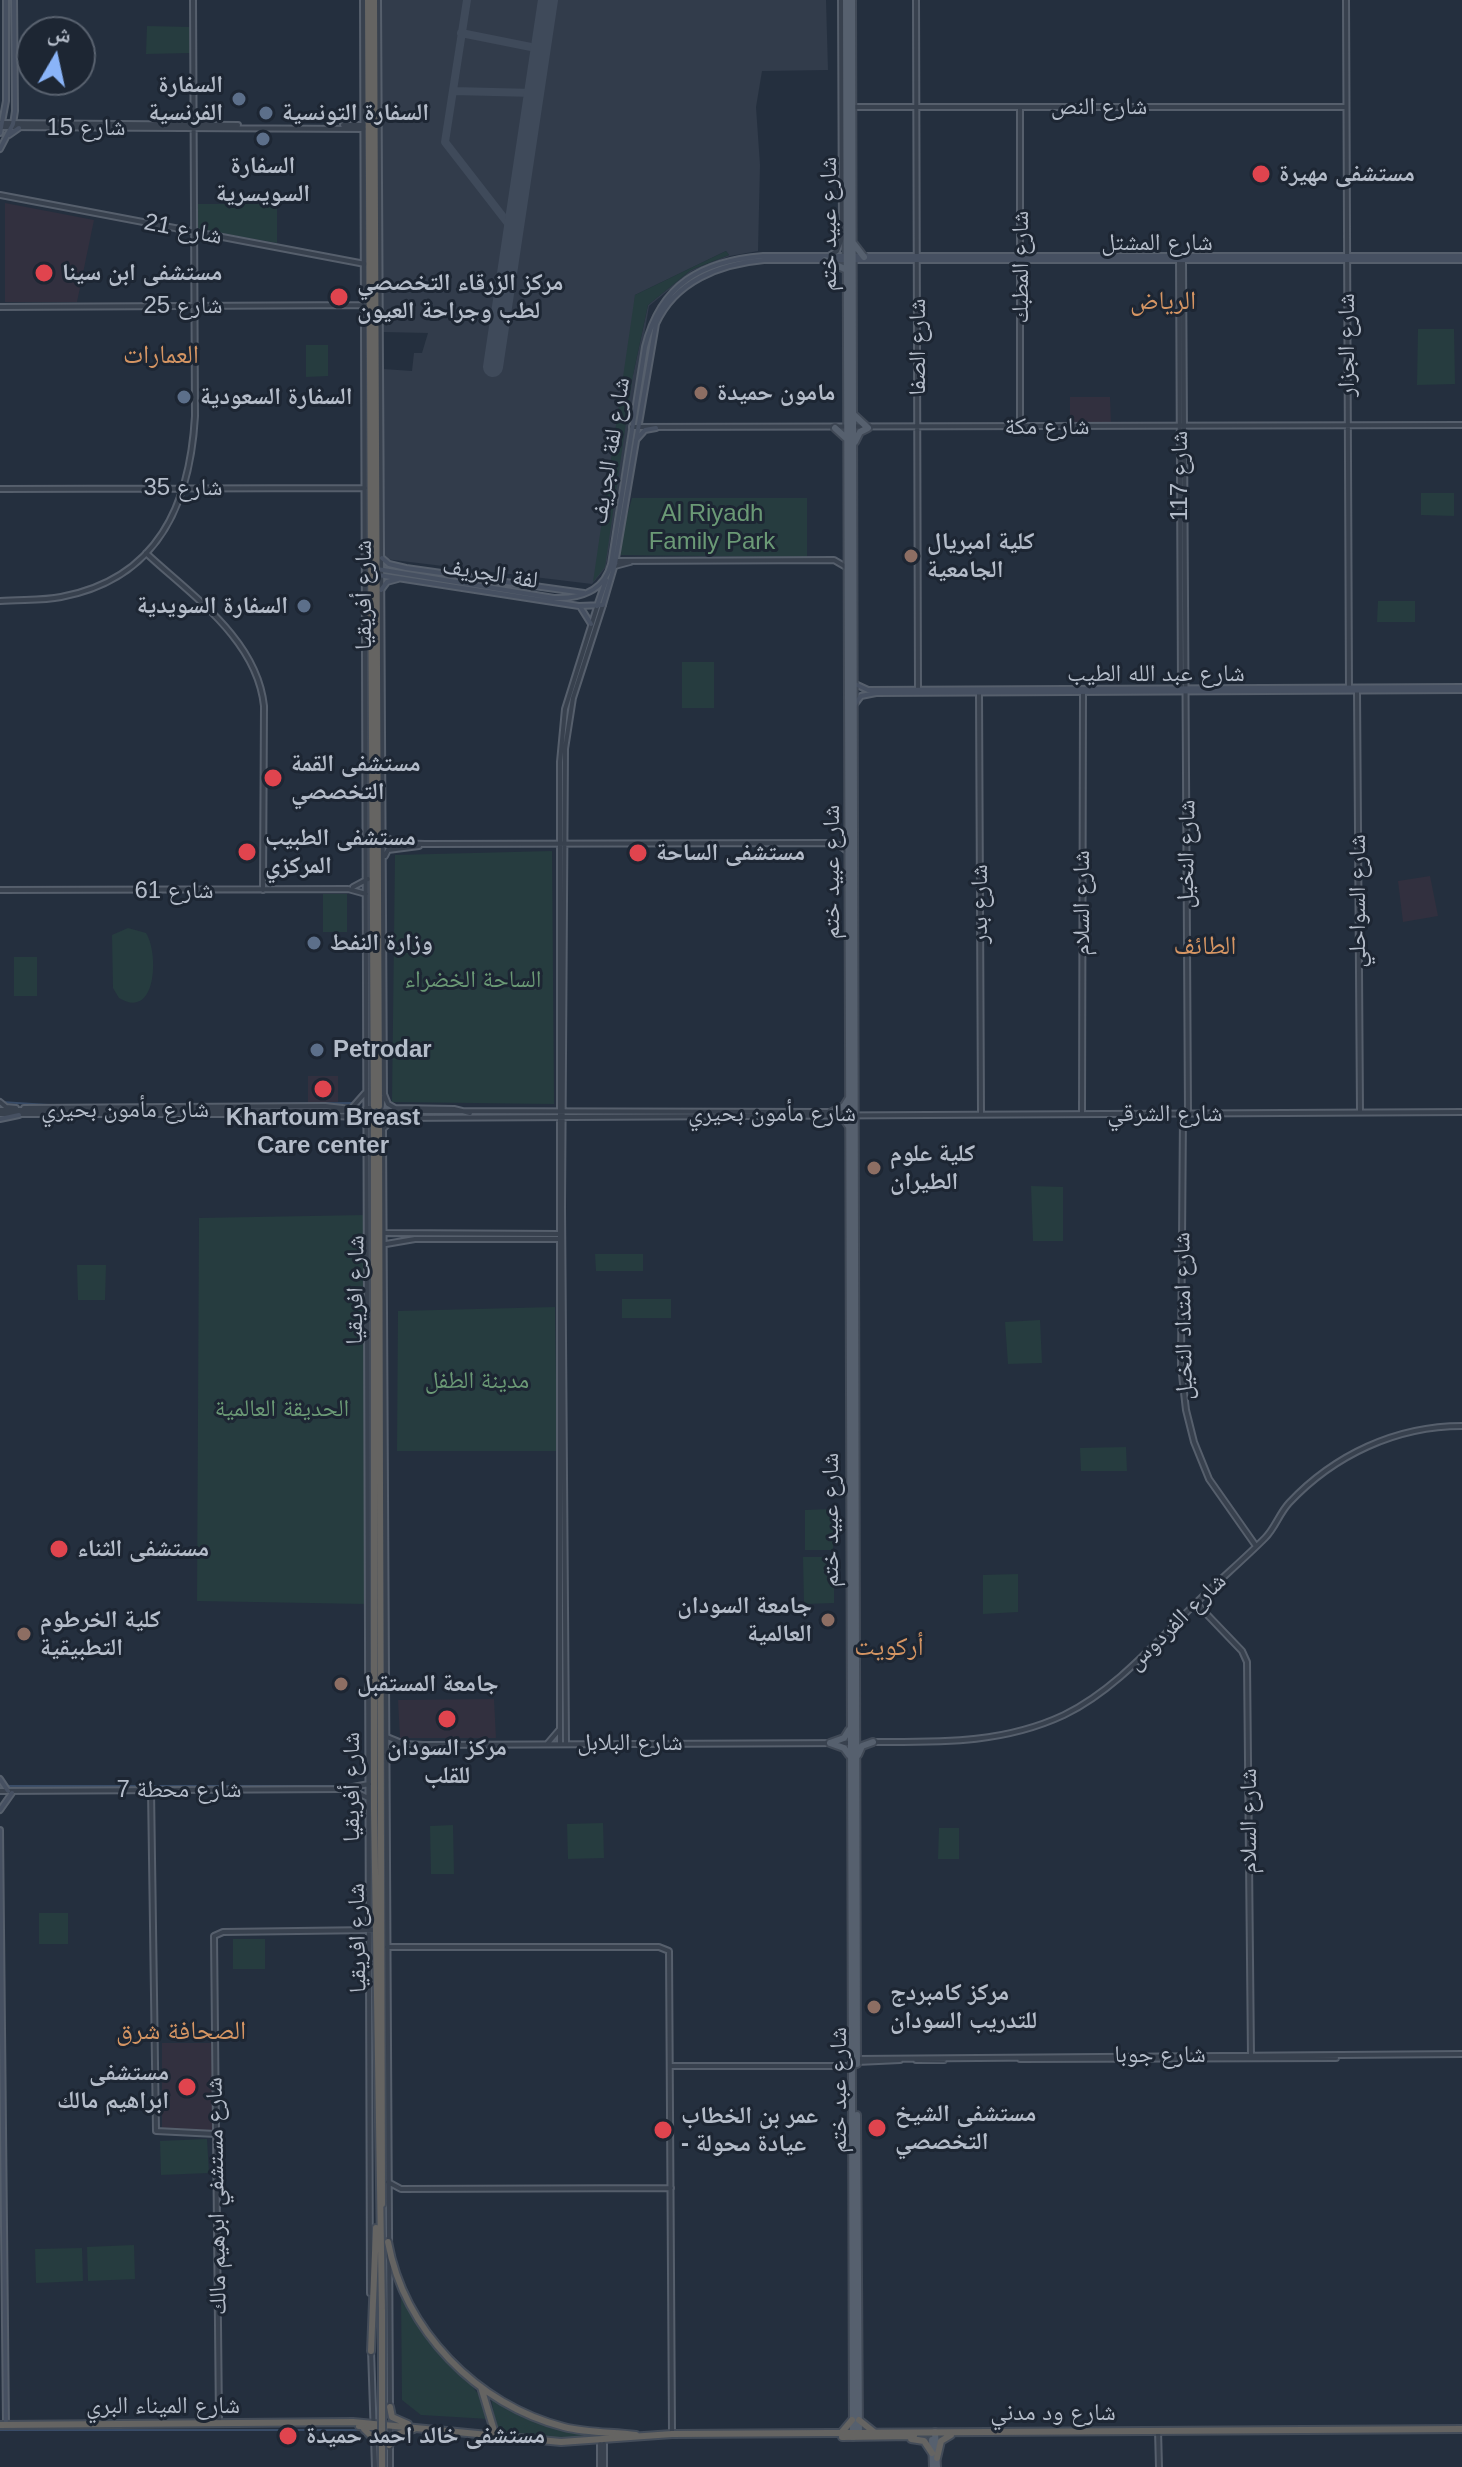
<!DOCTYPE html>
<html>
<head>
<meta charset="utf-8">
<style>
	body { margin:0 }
	#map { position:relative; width:1462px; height:2467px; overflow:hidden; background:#242f3e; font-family:Arial,"Noto Naskh Arabic",sans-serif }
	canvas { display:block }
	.north { position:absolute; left:16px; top:16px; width:80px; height:80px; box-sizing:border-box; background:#1d2633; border:2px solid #59626f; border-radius:50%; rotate:9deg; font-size:22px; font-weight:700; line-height:32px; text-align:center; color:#b4bcc9 }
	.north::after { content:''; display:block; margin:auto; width:28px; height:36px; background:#8ab4f8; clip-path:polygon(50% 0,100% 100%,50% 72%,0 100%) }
</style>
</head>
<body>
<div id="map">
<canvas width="1462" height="2467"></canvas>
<div class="north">ش</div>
</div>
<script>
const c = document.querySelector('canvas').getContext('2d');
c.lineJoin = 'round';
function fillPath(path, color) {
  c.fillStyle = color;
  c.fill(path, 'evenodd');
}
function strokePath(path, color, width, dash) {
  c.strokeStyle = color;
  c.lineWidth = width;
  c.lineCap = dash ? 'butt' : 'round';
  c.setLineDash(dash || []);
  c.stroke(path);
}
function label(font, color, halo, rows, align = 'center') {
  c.font = font + ' Arial,"Noto Naskh Arabic",sans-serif';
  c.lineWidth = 6;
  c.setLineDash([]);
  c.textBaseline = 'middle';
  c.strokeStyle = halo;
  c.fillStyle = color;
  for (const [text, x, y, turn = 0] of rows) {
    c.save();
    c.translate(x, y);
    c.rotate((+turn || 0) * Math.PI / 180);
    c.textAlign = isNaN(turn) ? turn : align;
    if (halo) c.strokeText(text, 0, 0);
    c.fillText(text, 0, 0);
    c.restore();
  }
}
fillPath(new Path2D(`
	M5,203L94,220L77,302H5Z
	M1070,397H1110L1111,423L1070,424Z
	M1430,876L1438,916L1403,922L1398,881Z
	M308,1076H338V1102H308Z
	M494,1699L496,1738H400L398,1700Z
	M162,2043H212V2131H162Z`), '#32303f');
fillPath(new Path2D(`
	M381,0H826L828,70L762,71L756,107L760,165L758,251L730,256L692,271L649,306L606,567L592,584L385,559L383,369L412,371L414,353H422L428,333L383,332ZM726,251L729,255L691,270L648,305L633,375L635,295Z`), '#323c4b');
fillPath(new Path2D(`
	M147,26L190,27V53L146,54Z
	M196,204H277V243L197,229Z
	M726,251L729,255L691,270L648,305L633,375L605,567L593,582L635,295Z
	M1418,329H1454L1455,384L1417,385Z
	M328,345V376L306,377V345Z
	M1421,493H1454V516L1421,515Z
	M632,498H807V557L616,555Z
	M1378,601H1415V622H1377Z
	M682,662H714V708H682Z
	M552,851L554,1104L392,1102L395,855Z
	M323,894H347V932H323Z
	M128,928L146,933C159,953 157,1021 119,998L113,988L112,935Z
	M14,957H37V996H14Z
	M1031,1186L1063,1187V1241H1033Z
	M365,1215L366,1604L197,1601L199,1218Z
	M595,1254H643V1271H596Z
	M77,1265H106L105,1300H78Z
	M622,1299H671V1318H622Z
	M555,1307L557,1451H397L398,1311Z
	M1040,1320L1042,1363L1008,1364L1005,1322Z
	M1126,1447L1127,1471H1081L1080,1448Z
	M833,1509V1550H805V1510Z
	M803,1557H834V1603L804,1604Z
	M1018,1574V1612L983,1614V1575Z
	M603,1823L604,1858L568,1859L567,1824Z
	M453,1825L454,1874H431L430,1826Z
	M939,1828H959V1859H938Z
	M39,1913H68V1944H39Z
	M233,1939H265V1969H233Z
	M207,2139L209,2173L161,2175L160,2141Z
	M134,2245L135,2279L88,2281L87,2247Z
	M82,2248L83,2281L36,2283L35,2249Z
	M401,2293C411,2316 426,2337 442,2356C463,2381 480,2385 489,2419L421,2415L402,2400Z
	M491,2397L535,2421L599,2437L551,2439L497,2433Z`), '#263c3f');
strokePath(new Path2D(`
	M1,1102L64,1106L354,1103
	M0,1786H351
	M0,2430H363`), '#394c67', 2);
strokePath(new Path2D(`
	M467,0L445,142L514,231
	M461,33L541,49
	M453,91L535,93`), '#3f4a5a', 8);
strokePath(new Path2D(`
	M493,367L548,0`), '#3f4a5a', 20);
const tertiary = new Path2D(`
	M363,0L370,2293
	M378,0L384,1094L388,1104L395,1108L454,1109L470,1113
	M916,0L918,691
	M1346,0L1349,690
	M853,107H1346
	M1020,108V427
	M0,123L238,125
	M343,125H364
	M0,127L364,129
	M0,195L365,264
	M829,256L837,251L842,238L841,0
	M1179,257L1181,689
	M1183,259L1188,1113
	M0,307L365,305
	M632,427L1462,425
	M0,489L365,488
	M146,553C192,596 257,639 264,706L263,890
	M616,561L834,560L846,567
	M615,566L630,562
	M0,601C20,599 42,601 61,597C158,579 190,504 195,416L193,0
	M1357,691L1360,1112
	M979,693L981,1114
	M385,836L395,843L425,844L827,843L839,845L847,851
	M385,856L388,850L419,846
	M353,887L368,879
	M0,890L348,889L366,894
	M0,1102L6,1107L16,1108
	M24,1108L325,1106L351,1109
	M366,1108H381L383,1098
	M0,1110L830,1112
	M350,1110L365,1093
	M0,1114H268L394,1118L1462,1112
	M1082,1114L1083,689
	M1183,1114L1181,1366L1186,1410L1194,1442L1209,1479L1256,1546
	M386,1233L559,1234
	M386,1244L415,1239H559
	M1196,1603L1242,1651L1247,1662L1251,2057
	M387,1737L404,1744L424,1745L852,1743
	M873,1742C940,1742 1002,1744 1064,1715C1115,1690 1154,1644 1194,1605C1217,1582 1242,1561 1265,1538C1275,1528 1279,1514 1289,1503C1334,1455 1396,1426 1462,1426
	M548,1743L560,1729
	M560,1743V762L565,709L597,607
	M566,1743L562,1207L565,749L573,698L603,605
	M386,1754L392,1747L404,1744
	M151,1790L156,2131L216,2134
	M352,1790L368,1798
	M0,1791L342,1789L369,1784
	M387,1947H659L669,1951L672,2433
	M857,2059L1462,2054
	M1020,2059L1336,2058
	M916,2060H944
	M857,2062L900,2060
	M671,2066H852
	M388,2182L401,2189L671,2188
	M371,2350L375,2467
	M390,2409L383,1129L393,1119
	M219,2422L214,1936L223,1932L372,1930
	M1158,2430L1159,2467
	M600,2444V2467
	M390,2467V2425
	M604,2467V2444`);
const secondary = new Path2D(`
	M0,133L6,101V0
	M9,135L19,128
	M0,149L13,124L15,111L14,0
	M636,440L645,430L656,428
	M382,558L389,564L406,568L584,593
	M377,569L554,598C580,599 604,591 611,564L645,347C660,284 702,261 763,256H1462
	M378,575L579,606L603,605L615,564L656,324C675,281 720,264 764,260H1462
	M381,590L387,582L398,579
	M597,606L606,580
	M581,608L591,624
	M855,684L868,690L1462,687
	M855,704L861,696L876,693L1462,690
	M0,1119L19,1115
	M0,1779L8,1791
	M0,1810L12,1793
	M0,1830L6,2425`);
const primary = new Path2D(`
	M846,0L853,2437
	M852,0L857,2064
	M854,244L864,257
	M825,260L847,270
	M854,415L868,428L860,432L855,442
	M835,428L847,439
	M832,1112L844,1106L849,1098
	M836,1115L843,1118L850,1128
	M830,1743L844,1738L849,1730
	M830,1743L844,1748L849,1755
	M858,1755L862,1746L873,1742
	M857,2115L859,2436
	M935,2432L937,2467
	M932,2440L933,2467`);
const trunk = new Path2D(`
	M368,0L374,1106
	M374,0L379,1106
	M374,1121V1808L382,2311
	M379,1121L382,2204
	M388,2242C404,2330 477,2405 564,2427C588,2433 612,2432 636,2435
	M371,2351L376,2228
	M481,2387L496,2437
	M390,2407L392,2417L408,2424
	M859,2420L874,2432
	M0,2425L353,2422L561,2442L672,2434L1462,2429
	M359,2426L384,2428
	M364,2429L375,2440
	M841,2433L852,2420
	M842,2437L914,2436
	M911,2439L924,2441L932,2453
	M389,2445L398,2434L414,2429
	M937,2458L941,2441L951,2435`);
strokePath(tertiary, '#565f6c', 8);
strokePath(secondary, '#565f6c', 8);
strokePath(primary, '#414a57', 10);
strokePath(trunk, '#434c59', 10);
strokePath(tertiary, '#38414e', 4);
strokePath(secondary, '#465061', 4);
strokePath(primary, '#56606e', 6);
strokePath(trunk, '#656462', 6);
const trunkBridge = new Path2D(`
	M382,2311V2467`);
strokePath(trunkBridge, '#434c59', 10, []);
strokePath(trunkBridge, '#656462', 6);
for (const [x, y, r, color] of [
	[239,99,8,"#5c6f8a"],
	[266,113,8,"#5c6f8a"],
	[263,139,8,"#5c6f8a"],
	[1261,174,10,"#e0444e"],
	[44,273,10,"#e0444e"],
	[339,297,10,"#e0444e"],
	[701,393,8,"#8d6e63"],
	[184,397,8,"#5c6f8a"],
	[911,556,8,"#8d6e63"],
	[304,606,8,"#5c6f8a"],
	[273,778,10,"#e0444e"],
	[247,852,10,"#e0444e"],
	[638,853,10,"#e0444e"],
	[314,943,8,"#5c6f8a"],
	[317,1050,8,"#5c6f8a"],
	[323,1089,10,"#e0444e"],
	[874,1168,8,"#8d6e63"],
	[59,1549,10,"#e0444e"],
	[828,1620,8,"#8d6e63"],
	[24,1634,8,"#8d6e63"],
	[341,1684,8,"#8d6e63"],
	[447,1719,10,"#e0444e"],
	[874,2007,8,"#8d6e63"],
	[187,2087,10,"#e0444e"],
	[877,2128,10,"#e0444e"],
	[663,2130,10,"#e0444e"],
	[288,2436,10,"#e0444e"]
]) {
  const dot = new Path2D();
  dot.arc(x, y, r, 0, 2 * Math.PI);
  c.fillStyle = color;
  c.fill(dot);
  strokePath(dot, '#1d2633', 3);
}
label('bold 24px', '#b4bcc9', '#1d2633', [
	["السفارة",223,85,"right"],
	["الفرنسية",223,113,"right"],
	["السفارة التونسية",282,113],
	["السفارة",263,166,"center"],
	["السويسرية",263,194,"center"],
	["مستشفى مهيرة",1279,174],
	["مستشفى ابن سينا",62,273],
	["مركز الزرقاء التخصصي",357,283],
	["لطب وجراحة العيون",357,311],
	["مامون حميدة",717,393],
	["السفارة السعودية",200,397],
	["كلية امبريال",927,542],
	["الجامعية",927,570],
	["السفارة السويدية",288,606,"right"],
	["مستشفى القمة",291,764],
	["التخصصي",291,792],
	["مستشفى الطبيب",265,838],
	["المركزي",265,866],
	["مستشفى الساحة",656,853],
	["وزارة النفط",330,943],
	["Petrodar",333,1050],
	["Khartoum Breast",323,1118,"center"],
	["Care center",323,1146,"center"],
	["كلية علوم",890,1154],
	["الطيران",890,1182],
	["مستشفى الثناء",77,1549],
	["جامعة السودان",812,1606,"right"],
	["العالمية",812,1634,"right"],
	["كلية الخرطوم",40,1620],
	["التطبيقية",40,1648],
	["جامعة المستقبل",357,1684],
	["مركز السودان",447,1748,"center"],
	["للقلب",447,1776,"center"],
	["مركز كامبردج",890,1993],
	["للتدريب السودان",890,2021],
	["مستشفى",169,2073,"right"],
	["ابراهيم مالك",169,2101,"right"],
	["مستشفى الشيخ",895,2114],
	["التخصصي",895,2142],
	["عمر بن الخطاب",681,2116],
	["- عيادة محولة",681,2144],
	["مستشفى خالد احمد حميدة",306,2436]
], 'left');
label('24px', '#b4bcc9', '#1d2633', [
	["شارع النص",1099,107],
	["شارع 15",86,128],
	["شارع عبيد ختم",829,224,-90],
	["شارع 21",183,230,11],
	["شارع المشتل",1157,243],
	["شارع المطبك",1021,267,-90],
	["شارع 25",183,306],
	["شارع الجزار",1347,345,-90],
	["شارع الصفا",918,347,-90],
	["شارع مكة",1047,427],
	["شارع لفة الجريف",611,451,-81],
	["شارع 117",1180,476,-90],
	["شارع 35",183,488],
	["لفة الجريف",490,574,9],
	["شارع أفريقيا",364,595,-90],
	["شارع عبد الله الطيب",1156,674],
	["شارع النخيل",1187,854,-89],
	["شارع عبيد ختم",832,872,-90],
	["شارع 61",174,891],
	["شارع السواحلي",1358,901,-90],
	["شارع السلام",1082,903,-90],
	["شارع بدر",980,904,-90],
	["شارع مأمون بحيري",125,1110],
	["شارع مأمون بحيري",772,1114],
	["شارع الشرقي",1165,1114],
	["شارع افريقيا",356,1290,-89],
	["شارع امتداد النخيل",1184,1316,-91],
	["شارع عبيد ختم",831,1520,-90],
	["شارع الفردوس",1177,1622,-44],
	["شارع البلابل",630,1743],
	["شارع أفريقيا",352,1787,-90],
	["شارع محطة 7",179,1790],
	["شارع السلام",1249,1821,-90],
	["شارع افريقيا",358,1938,-91],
	["شارع جوبا",1160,2055],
	["شارع عبد ختم",839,2090,-90],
	["شارع مستشفي ابرهيم مالك",217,2196,-91],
	["شارع الميناء البري",163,2406],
	["شارع ود مدني",1053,2413]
]);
label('24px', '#6b9a76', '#1d2633', [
	["Al Riyadh",712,514],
	["Family Park",712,542],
	["الساحة الخضراء",473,980],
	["مدينة الطفل",477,1381],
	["الحديقة العالمية",282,1409]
]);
label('26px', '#d59563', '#1d2633', [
	["الرياض",1163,302],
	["العمارات",161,356],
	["الطائف",1205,947],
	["أركويت",889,1648],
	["الصحافة شرق",181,2032]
]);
</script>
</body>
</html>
